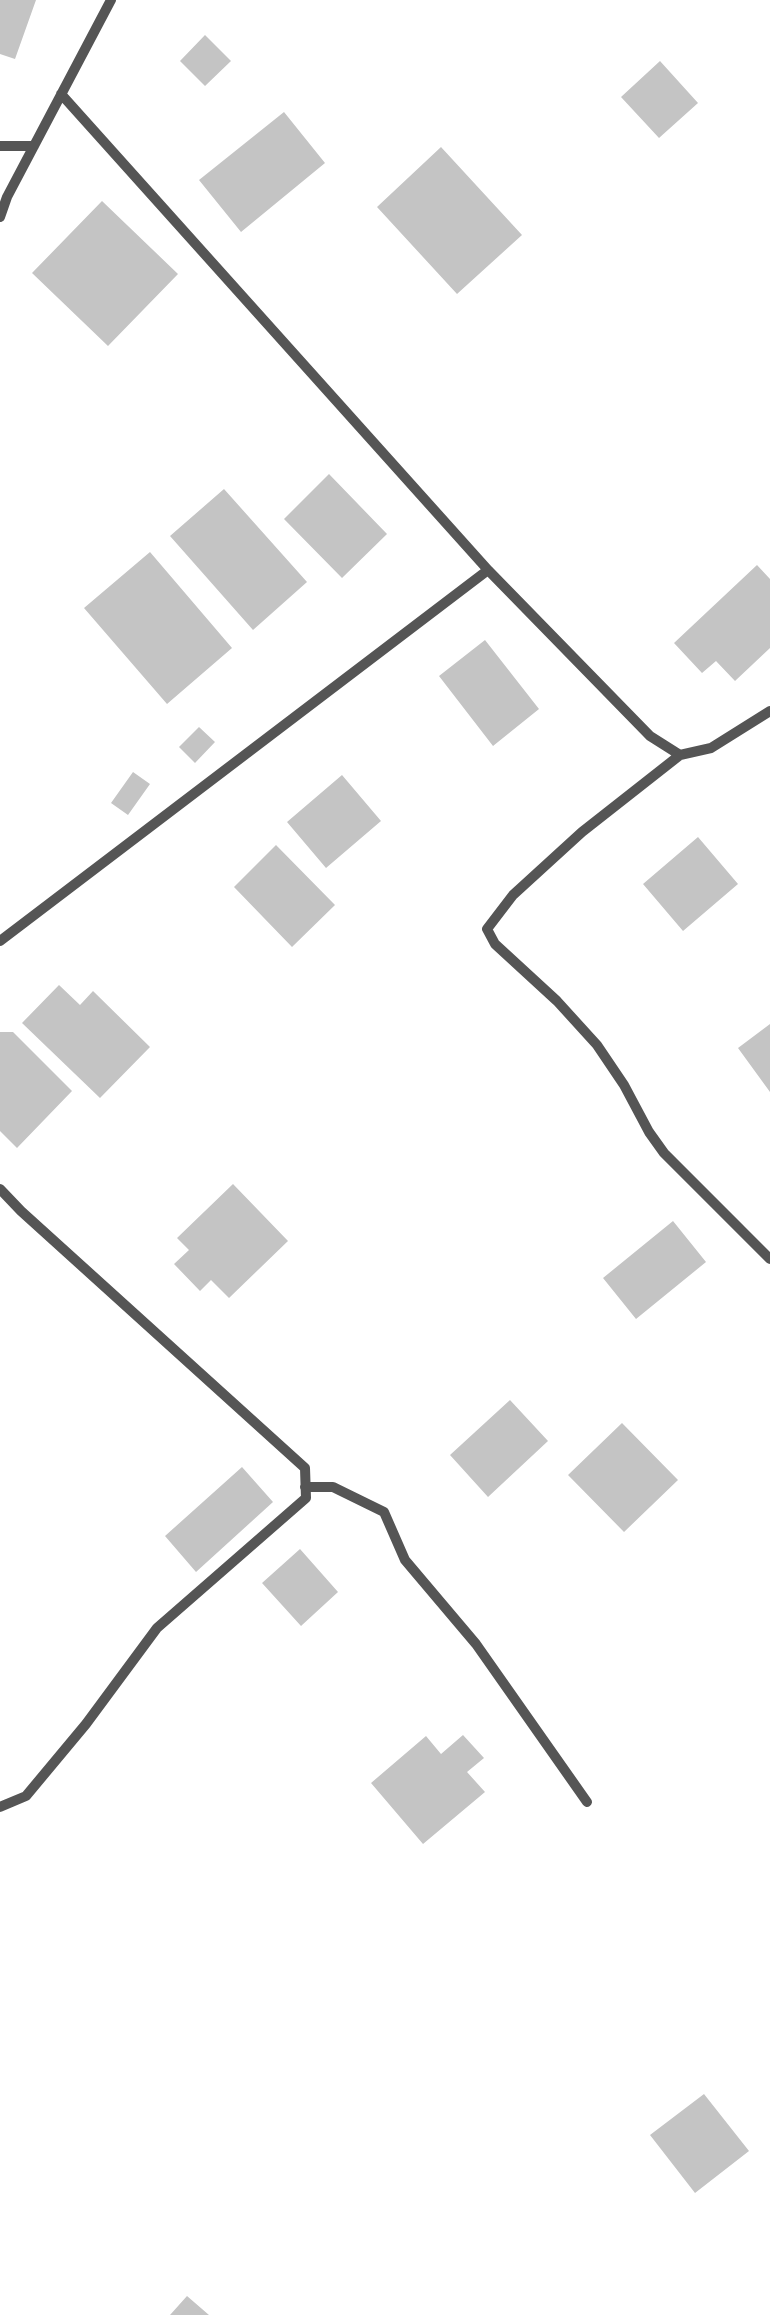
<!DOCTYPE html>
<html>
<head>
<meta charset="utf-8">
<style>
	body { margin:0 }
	canvas { display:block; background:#fff }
</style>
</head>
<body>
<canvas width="770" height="2315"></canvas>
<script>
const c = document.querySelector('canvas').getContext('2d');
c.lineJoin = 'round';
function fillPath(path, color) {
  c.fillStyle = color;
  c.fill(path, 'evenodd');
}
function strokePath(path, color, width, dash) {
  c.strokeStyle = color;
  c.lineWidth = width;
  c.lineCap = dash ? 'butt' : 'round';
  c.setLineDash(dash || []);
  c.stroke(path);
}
fillPath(new Path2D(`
	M0,0H36L15,59L0,54Z
	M205,35L231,61L205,86L180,61Z
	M660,61L698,103L659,138L621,97Z
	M284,112L325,163L241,232L199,180Z
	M441,147L522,235L457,294L377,207Z
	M102,201L178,274L108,346L32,273Z
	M329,474L387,534L342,578L284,519Z
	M224,489L307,582L253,630L170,536Z
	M150,552L232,648L167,704L84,608Z
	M757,565L770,579V648L735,681L716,661L702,673L674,643Z
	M485,640L539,709L493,746L439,676Z
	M199,727L215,742L195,763L179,747Z
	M133,772L150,784L128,815L111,803Z
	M342,775L381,821L326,868L287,822Z
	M698,837L738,884L683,931L643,884Z
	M276,845L335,905L292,947L234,887Z
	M59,985L80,1005L93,991L150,1047L100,1098L22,1023Z
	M770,1024V1092L738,1048Z
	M0,1032H13L72,1091L17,1148L0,1131Z
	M233,1184L288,1241L229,1298L211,1280L200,1291L174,1264L189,1250L177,1238Z
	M673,1221L706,1262L636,1319L603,1278Z
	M510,1400L548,1441L488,1497L450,1455Z
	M622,1423L678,1480L624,1532L568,1475Z
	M242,1467L273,1502L196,1572L165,1536Z
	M300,1549L338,1592L301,1626L262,1583Z
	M463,1735L484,1758L467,1772L485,1792L423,1844L371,1783L426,1736L441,1754Z
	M704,2094L749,2151L695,2193L650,2135Z
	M187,2296L209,2315H170Z`), '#c4c4c4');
strokePath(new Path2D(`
	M0,146H34
	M0,217L7,197L111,0
	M488,570L650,736L680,755L711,748L770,711
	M680,755L582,832L513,895L487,929L495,944L557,1001L597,1045L624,1085L649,1132L664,1153L770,1259
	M0,941L488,570L61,94
	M0,1189L21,1211L305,1468L306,1498L157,1628L86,1724L26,1796L0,1807
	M305,1487H333L384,1512L405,1560L476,1644L587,1802`), '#555', 10);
</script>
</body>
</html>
